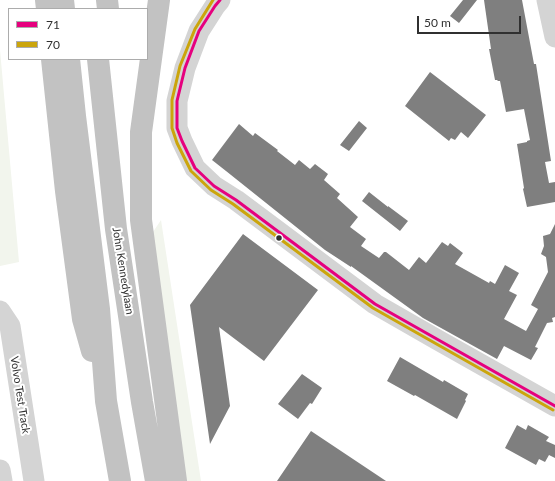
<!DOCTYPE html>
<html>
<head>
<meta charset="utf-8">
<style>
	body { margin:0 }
	#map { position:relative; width:555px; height:481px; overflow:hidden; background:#fff; font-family:Lato,sans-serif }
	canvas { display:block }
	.legend { position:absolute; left:8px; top:8px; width:140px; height:52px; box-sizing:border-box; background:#fff; border:1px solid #acacac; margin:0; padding:5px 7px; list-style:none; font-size:12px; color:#303030 }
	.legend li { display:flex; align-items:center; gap:8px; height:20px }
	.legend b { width:20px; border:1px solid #acacac }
	.scale { position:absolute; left:417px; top:16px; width:104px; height:18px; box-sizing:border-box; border:2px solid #303030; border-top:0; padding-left:5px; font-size:12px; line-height:14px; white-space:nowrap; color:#303030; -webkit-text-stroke:3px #fff; paint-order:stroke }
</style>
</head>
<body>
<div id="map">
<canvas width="555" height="481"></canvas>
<ul class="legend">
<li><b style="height:5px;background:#e6007e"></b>71</li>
<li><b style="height:5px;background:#cba50c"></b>70</li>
</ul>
<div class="scale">50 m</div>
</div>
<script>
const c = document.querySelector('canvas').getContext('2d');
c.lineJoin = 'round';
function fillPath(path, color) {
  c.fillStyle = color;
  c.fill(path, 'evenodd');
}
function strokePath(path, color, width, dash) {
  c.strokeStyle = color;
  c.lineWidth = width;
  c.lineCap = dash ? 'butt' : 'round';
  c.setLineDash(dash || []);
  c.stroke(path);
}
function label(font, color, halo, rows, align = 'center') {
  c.font = font + ' Lato,sans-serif';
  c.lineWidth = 4;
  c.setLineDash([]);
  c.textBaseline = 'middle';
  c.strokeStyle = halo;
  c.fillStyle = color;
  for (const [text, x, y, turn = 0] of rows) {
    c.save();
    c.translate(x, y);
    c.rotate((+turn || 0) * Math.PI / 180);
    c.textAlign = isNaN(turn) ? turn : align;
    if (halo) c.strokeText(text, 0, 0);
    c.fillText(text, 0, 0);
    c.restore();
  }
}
fillPath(new Path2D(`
	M0,50L19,262L0,266Z
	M161,220L201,481H183L153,232Z`), '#f2f5ed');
fillPath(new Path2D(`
	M463,0H477L459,23L450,16Z
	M484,0H522L534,64H536L551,161L545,162L549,183L555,182V202L527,207L523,189L524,188L517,144L527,142V141L530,140L524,109L506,112L500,81H498L497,80H495L489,49H491Z
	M430,72L486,115L468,138L461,132L455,140L451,138L449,141L405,106Z
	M359,121L367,128L349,151L340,145Z
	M239,124L253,136L255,133L278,150L277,151L295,165L299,160L310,169L315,164L328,174L324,180L340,194L337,198L358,217L350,227L366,239L361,246L379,258L384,252H386L409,270L419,257L426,263L442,242L448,246L450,243L463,253L455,264L489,283L490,281L495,284L505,265L519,273L509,291L517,295L504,319L526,331L538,309L531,305L548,272L546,257L541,254L544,246L543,236L550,234L555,224V317L552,318L553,322L547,323L535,347L538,348L531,360L504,346L497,359L423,318L351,266V267L325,250L226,171L212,160Z
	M369,192L388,207V206L408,221L400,231L362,201Z
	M243,234L318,290L264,361L219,327L230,406L210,444L190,305Z
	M400,357L443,382L444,380L468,394L465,400L466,401L457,419L415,395L414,396L387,381Z
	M302,374L322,388L312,404L310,403L298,419L278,404Z
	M517,425L526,430L528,425L549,437L546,441L555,445V458L549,455L545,462L539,459L536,465L505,448Z
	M311,431L386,481H277Z`), '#7f7f7f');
strokePath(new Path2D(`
	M220,0L215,6L199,31L185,68L177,101V128L182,141L195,168L214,186L236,200L375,304L436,339L555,406
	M547,0L555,37
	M0,311L10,326L34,481
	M0,470L2,481`), '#d4d4d4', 21);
strokePath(new Path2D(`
	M46,0L47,9
	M63,0L64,9
	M107,0L108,9
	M159,0L141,132V220L176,481
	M52,59L66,191L83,319L92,351
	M69,59L75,116L99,309L106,401L120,481
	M98,59L116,229L142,402L156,481`), '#c2c2c2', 22);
strokePath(new Path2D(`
	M220,0L215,6L199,31L185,68L177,101V128L182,141L195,168L214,186L236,200L375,304L555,406`), '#e6007e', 3);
strokePath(new Path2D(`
	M213,0L195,29L180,66L172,100V128L177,143L191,171L211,190L233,204L373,308L553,410`), '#cba50c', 3);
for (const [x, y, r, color] of [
	[279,238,3.5,"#303030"]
]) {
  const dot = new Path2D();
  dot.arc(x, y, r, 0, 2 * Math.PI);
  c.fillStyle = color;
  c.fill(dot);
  strokePath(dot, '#fff', 1.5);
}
label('11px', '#303030', '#fff', [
	["John Kennedylaan",123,271,81],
	["Volvo Test Track",20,395,81]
]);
</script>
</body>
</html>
